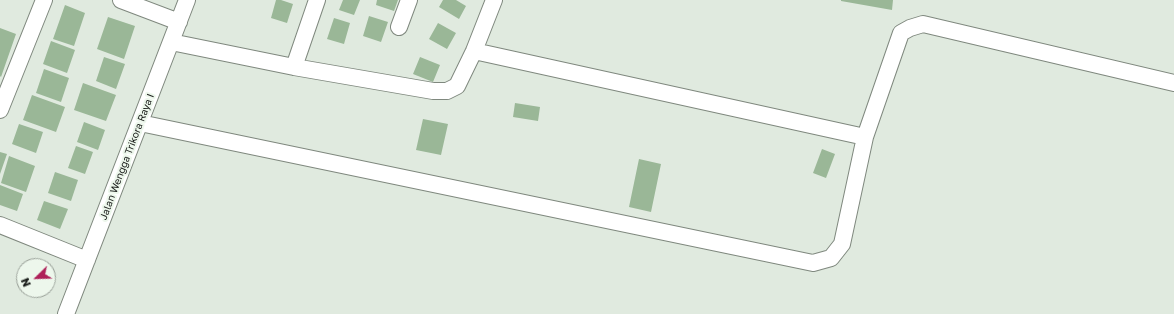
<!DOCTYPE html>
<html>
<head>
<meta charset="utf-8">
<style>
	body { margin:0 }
	#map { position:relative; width:1174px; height:314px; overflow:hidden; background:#e0eadf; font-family:"Golos Text",sans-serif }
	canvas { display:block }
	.north { position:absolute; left:16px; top:258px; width:40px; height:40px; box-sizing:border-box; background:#edf7ec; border:1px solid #99a098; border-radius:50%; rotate:247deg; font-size:11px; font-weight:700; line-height:16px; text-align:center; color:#1a1d1a }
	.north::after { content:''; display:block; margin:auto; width:14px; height:18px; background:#ae2059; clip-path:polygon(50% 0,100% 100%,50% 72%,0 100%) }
</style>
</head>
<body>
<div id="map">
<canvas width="1174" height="314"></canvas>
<div class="north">N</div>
</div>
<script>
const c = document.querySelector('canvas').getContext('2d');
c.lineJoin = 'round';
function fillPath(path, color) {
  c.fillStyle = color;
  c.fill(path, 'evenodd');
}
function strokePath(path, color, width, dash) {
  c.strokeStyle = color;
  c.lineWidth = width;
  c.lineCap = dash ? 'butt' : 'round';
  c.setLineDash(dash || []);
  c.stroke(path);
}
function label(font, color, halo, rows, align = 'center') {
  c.font = font + ' "Golos Text",sans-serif';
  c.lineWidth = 4;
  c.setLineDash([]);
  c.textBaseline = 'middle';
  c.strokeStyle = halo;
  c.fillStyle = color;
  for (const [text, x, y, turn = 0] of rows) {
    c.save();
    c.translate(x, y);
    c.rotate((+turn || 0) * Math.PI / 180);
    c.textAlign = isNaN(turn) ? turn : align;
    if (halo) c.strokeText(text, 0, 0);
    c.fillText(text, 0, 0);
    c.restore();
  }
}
fillPath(new Path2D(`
	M276,0H281L293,4L287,23L271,18Z
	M343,0H360L354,15L339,10Z
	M377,0H398L394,11L376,5Z
	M443,0H456L466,6L459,19L439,7Z
	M841,0H893L892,10L841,1Z
	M65,5L85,13L74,46L53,39Z
	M369,16L388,22L381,42L363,36Z
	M108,17L135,26L124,59L97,49Z
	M334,18L350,23L344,44L327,39Z
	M438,23L456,33L447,49L429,39Z
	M0,28L16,34L1,77L0,76Z
	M51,41L75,50L67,73L43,64Z
	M104,57L125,64L116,89L96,81Z
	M420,57L440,65L433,82L413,74Z
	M44,69L69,78L61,102L36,93Z
	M83,83L116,95L106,121L74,110Z
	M32,95L65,107L56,132L23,120Z
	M515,103L540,107L538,121L513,117Z
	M423,119L448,124L441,155L416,150Z
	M84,122L105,130L98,150L77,142Z
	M19,124L43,132L36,153L12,144Z
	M76,146L93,152L85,174L68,168Z
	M822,149L835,154L826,178L813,173Z
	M0,152L7,154L0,174Z
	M9,156L35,166L26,192L1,183Z
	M639,159L661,164L651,212L629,207Z
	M55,172L78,180L71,201L48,193Z
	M0,185L23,194L17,211L0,205Z
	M44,201L68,209L60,229L37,220Z`), '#9ab797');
const street = new Path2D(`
	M121,0L179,22
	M399,27L409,0
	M171,42L294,67L433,91H447L457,86L474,51L494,0
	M474,51L865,137
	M294,67L317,0
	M0,110L44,0
	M140,123L813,263L831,258L842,244L865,137L901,33L910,28L923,24L1174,83
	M0,225L87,260
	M66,314L187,0`);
strokePath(street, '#7f887e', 18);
strokePath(street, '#fff', 16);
label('10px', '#1a1d1a', '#edf7ec', [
	["Jalan Wengga Trikora Raya I",127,157,-69]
]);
</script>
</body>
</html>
